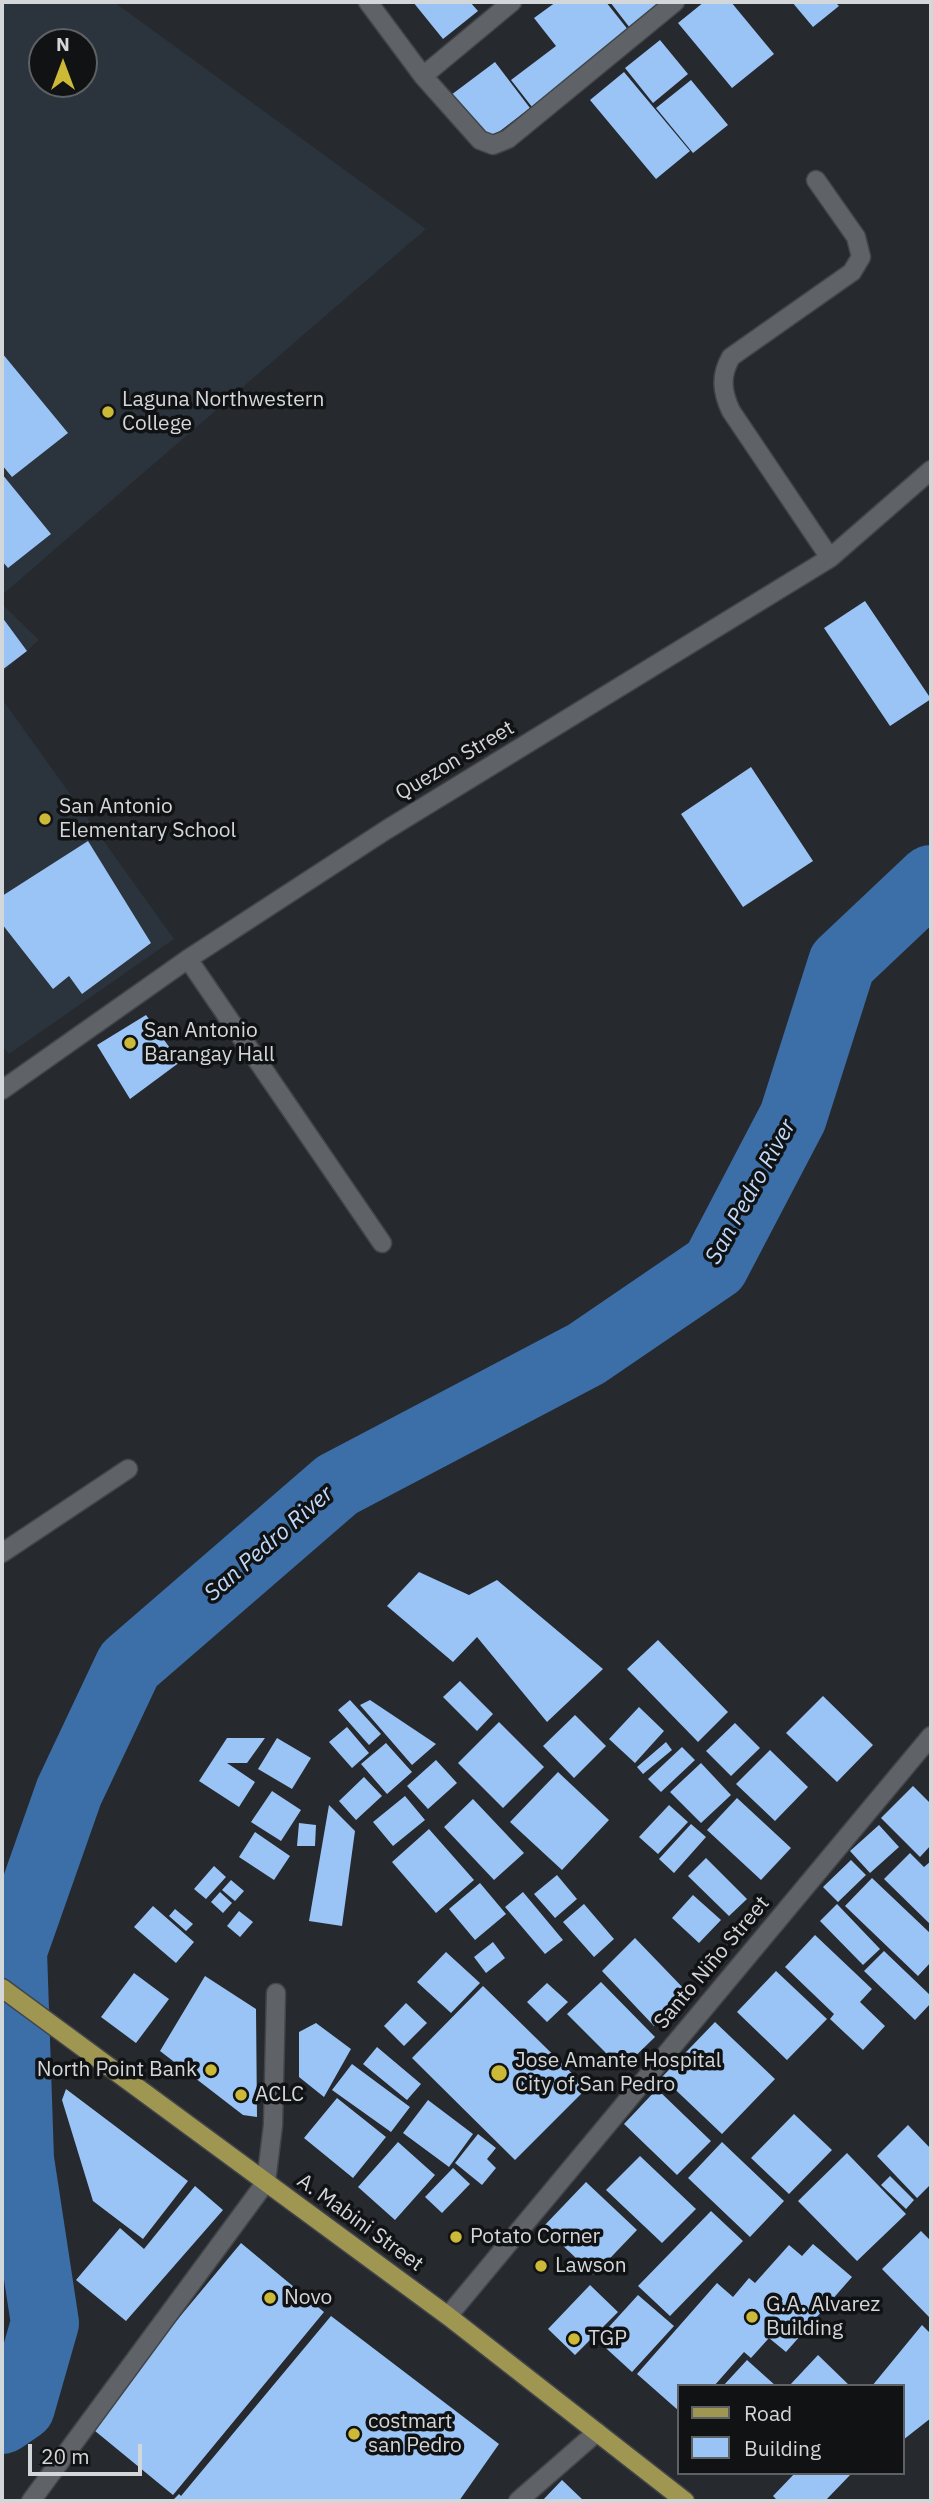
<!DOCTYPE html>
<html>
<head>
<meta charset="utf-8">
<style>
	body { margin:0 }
	#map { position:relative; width:933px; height:2503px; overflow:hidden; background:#26292e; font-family:"IBM Plex Sans",sans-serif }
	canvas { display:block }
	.frame { position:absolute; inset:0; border:4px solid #d4d7da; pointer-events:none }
	.legend { position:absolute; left:677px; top:2384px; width:228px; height:91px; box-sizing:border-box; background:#101214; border:2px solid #5e6163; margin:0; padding:9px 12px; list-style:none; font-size:21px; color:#d4d7da }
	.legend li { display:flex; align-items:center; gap:14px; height:35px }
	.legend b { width:35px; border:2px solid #5e6163 }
	.north { position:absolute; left:28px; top:28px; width:70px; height:70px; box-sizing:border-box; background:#101214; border:2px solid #5e6163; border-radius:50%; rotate:0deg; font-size:19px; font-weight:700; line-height:28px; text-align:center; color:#d4d7da }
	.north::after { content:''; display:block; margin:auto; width:24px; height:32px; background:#ccb938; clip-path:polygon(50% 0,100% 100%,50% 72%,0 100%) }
	.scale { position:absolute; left:28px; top:2444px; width:114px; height:32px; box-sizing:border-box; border:4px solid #d4d7da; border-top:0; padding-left:9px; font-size:21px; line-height:24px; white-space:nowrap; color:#d4d7da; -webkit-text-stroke:5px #101214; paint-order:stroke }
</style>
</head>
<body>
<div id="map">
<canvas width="933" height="2503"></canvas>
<div class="frame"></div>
<ul class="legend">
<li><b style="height:9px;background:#9f9652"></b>Road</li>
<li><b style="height:19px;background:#9ac4f6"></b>Building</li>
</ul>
<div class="north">N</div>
<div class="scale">20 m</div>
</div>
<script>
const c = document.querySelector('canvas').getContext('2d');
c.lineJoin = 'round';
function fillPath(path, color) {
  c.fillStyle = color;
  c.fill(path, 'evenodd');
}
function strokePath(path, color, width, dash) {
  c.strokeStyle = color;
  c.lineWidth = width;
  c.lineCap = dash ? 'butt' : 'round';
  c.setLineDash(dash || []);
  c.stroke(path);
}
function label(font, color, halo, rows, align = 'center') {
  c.font = font + ' "IBM Plex Sans",sans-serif';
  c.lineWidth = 7;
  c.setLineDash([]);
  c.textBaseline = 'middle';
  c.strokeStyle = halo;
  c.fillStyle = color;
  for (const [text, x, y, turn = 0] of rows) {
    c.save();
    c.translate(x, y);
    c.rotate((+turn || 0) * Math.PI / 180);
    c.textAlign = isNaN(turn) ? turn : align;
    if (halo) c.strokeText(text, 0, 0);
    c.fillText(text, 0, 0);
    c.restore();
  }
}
fillPath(new Path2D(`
	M2,2H114L426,229L2,595ZM42,42H84V84H42Z
	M2,604L39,640L2,673Z
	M2,699L174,939L9,1054L2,1046Z`), '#2b333c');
strokePath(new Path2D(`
	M2,2420L21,2407L45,2323L20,2159L13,1951L69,1792L129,1665L337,1485L586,1354L715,1266L793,1117L842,963L931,879`), '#3c6ea8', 68);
fillPath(new Path2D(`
	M413,2H470L478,11L443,39Z
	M556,2H606L629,31L532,107L511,80L556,46L534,18Z
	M610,2H661L662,4L630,28Z
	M704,2H731L774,54L732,88L678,23Z
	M792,2H835L839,6L813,27Z
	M660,40L688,74L653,103L625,68Z
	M495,62L530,108L487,141L451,95Z
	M624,72L690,151L656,179L590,100Z
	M691,80L728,125L693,153L656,108Z
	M2,353L68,433L12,477L2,465Z
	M2,474L51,534L8,568L2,561Z
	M865,601L931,699L890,726L824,628Z
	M2,617L27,651L2,670Z
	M751,767L813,861L743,907L681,814Z
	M88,841L151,943L82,994L69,976L53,989L2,924V896Z
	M146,1015L180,1062L130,1099L97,1045Z
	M419,1572L469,1595L497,1580L603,1669L547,1722L477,1637L453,1662L387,1606Z
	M658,1640L728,1712L698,1742L627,1669Z
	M460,1681L493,1714L477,1731L443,1697Z
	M823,1696L873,1745L837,1782L786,1733Z
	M350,1700L381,1734L369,1745L338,1710Z
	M370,1700L436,1744L412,1765L360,1705Z
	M639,1707L664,1731L635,1763L609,1739Z
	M575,1715L606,1746L574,1778L543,1746Z
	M499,1722L544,1767L503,1808L458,1763Z
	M735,1723L760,1748L731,1776L706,1751Z
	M347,1727L369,1753L352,1768L329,1742Z
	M227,1738H265L247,1763H227L255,1782L239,1807L199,1781Z
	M277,1738L311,1758L292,1789L258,1769Z
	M666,1742L672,1750L643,1774L637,1767Z
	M386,1743L412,1772L387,1794L361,1764Z
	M682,1747L695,1760L661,1792L648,1779Z
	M770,1750L808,1787L775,1821L736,1784Z
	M436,1760L457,1783L428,1809L407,1786Z
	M701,1763L731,1795L701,1823L670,1792Z
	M558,1772L609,1820L562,1870L510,1822Z
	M364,1777L382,1796L356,1820L339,1801Z
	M913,1786L931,1804V1845L920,1857L881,1818Z
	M272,1791L301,1810L281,1841L251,1822Z
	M405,1796L425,1820L393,1846L373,1822Z
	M737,1798L791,1848L761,1880L707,1830Z
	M473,1799L524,1853L494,1880L444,1827Z
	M329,1805L355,1831L342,1926L309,1921Z
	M669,1805L688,1822L658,1854L639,1837Z
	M299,1823L316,1825L315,1846H297Z
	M691,1824L706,1837L674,1873L659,1859Z
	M879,1825L899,1847L870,1873L850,1851Z
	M429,1829L474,1880L436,1913L392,1862Z
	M255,1832L290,1856L274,1880L239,1857Z
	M910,1853L924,1867L931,1861V1925L884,1879Z
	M706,1858L747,1899L729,1916L688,1876Z
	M851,1860L866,1875L838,1902L823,1887Z
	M214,1866L226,1877L206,1899L194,1889Z
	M557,1875L577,1899L555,1918L534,1894Z
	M872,1878L931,1934V1962L918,1976L845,1906Z
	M231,1880L244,1891L235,1901L222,1890Z
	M480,1883L506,1914L475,1940L449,1909Z
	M220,1892L232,1903L223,1913L211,1902Z
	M523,1892L563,1940L545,1954L505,1907Z
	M693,1895L721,1920L699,1943L672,1918Z
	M584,1904L614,1939L594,1957L563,1922Z
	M837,1904L880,1949L863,1965L820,1921Z
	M153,1906L194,1942L176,1963L134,1927Z
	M175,1909L193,1924L186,1931L169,1916Z
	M239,1911L253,1922L240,1937L227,1926Z
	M815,1935L872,1989L860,2002L885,2026L863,2050L830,2019L834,2014L785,1967Z
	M635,1938L688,1993L654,2026L602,1971Z
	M493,1942L505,1958L486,1973L474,1957Z
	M884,1951L931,1996V2003L915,2020L864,1971Z
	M446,1952L480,1983L451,2013L417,1982Z
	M776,1971L827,2019L787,2060L737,2012Z
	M134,1973L169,1999L136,2043L101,2017Z
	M205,1976L256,2009L257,2117L243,2115L160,2051Z
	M601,1982L655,2037L622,2069L567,2014Z
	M547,1983L568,2002L547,2022L527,2002Z
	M483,1986L587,2088L515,2160L412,2058Z
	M406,2003L427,2023L404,2046L384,2026Z
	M715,2022L775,2079L722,2134L662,2077Z
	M316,2023L351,2049L324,2097L299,2077V2032Z
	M377,2047L421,2084L407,2100L363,2064Z
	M352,2064L410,2107L391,2132L332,2090Z
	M66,2089L188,2181L143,2239L93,2201L62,2100Z
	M657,2089L711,2141L677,2175L624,2124Z
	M337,2098L386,2137L353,2178L304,2138Z
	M428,2100L473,2134L449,2167L403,2133Z
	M794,2114L832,2150L789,2194L751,2158Z
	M908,2125L931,2149V2184L917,2198L877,2156Z
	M478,2134L496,2148L487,2159L496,2168L482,2185L455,2163Z
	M398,2142L435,2175L395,2220L358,2187Z
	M722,2142L784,2201L750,2237L688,2178Z
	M847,2153L906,2214L857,2261L798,2201Z
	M640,2156L696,2209L662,2243L606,2190Z
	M453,2168L470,2184L442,2213L425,2197Z
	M890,2176L914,2200L906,2209L881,2185Z
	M586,2182L637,2230L594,2275L543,2227Z
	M195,2186L223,2210L126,2321L76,2280L120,2228L144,2249Z
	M711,2211L743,2241L670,2316L638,2286Z
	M921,2231L931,2241V2319L882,2269Z
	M241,2243L324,2312L173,2495L89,2426Z
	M813,2244L852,2277L786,2352L769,2338L751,2358L744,2352L714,2386H679V2411L637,2374L717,2283L733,2297L749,2278L755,2283L789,2245L802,2256Z
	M590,2285L618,2312L575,2355L548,2329Z
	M638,2295L674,2326L632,2372L597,2340Z
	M331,2316L499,2444L459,2501H172L179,2494L181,2496Z
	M922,2325L931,2334V2418L903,2440V2386H872Z
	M818,2355L850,2386H789Z
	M747,2360L776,2386H723Z
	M795,2473H852L825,2501H778L773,2496Z
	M562,2480L584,2501H542Z`), '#9ac4f6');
const minor = new Path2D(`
	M368,2L423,76L480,140L493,145L508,139L675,2
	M423,76L512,2
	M816,180L856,237L861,257L852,272L731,357C720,376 722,392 731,411L830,558
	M188,959L382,1243
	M2,1090L188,959L386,830L830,558L931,470
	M2,1553L128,1469
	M448,2316L931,1736
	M31,2501L266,2182L273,2125L276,1993
	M518,2501L597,2432`);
const major = new Path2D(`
	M2,1988L448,2316L685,2501`);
strokePath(minor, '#424549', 21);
strokePath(major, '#424549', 21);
strokePath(minor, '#5f6368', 18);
strokePath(major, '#9f9652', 18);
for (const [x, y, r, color] of [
	[108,412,7,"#ccb938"],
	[45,819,7,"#ccb938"],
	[130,1043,7,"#ccb938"],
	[211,2070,7,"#ccb938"],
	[499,2073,9,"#ccb938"],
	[241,2095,7,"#ccb938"],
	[456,2237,7,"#ccb938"],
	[541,2266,7,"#ccb938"],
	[270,2298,7,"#ccb938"],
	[752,2317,7,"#ccb938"],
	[574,2339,7,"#ccb938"],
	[354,2434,7,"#ccb938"]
]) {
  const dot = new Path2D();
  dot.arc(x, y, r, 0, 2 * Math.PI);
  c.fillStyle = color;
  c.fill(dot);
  strokePath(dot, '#101214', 2.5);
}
label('21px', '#d4d7da', '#101214', [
	["Laguna Northwestern",122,400],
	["College",122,424],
	["San Antonio",59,807],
	["Elementary School",59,831],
	["San Antonio",144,1031],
	["Barangay Hall",144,1055],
	["Jose Amante Hospital",515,2061],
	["City of San Pedro",515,2085],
	["North Point Bank",197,2070,"right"],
	["ACLC",255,2095],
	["Potato Corner",470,2237],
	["Lawson",555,2266],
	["Novo",284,2298],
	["G.A. Alvarez",766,2305],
	["Building",766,2329],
	["TGP",588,2339],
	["costmart",368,2422],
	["san Pedro",368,2446]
], 'left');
label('21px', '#d4d7da', '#101214', [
	["Quezon Street",455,761,-31],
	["Santo Niño Street",712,1963,-50],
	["A. Mabini Street",360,2223,36]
]);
label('italic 23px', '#bfdafb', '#101214', [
	["San Pedro River",751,1192,-61],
	["San Pedro River",269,1544,-41]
]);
</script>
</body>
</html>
